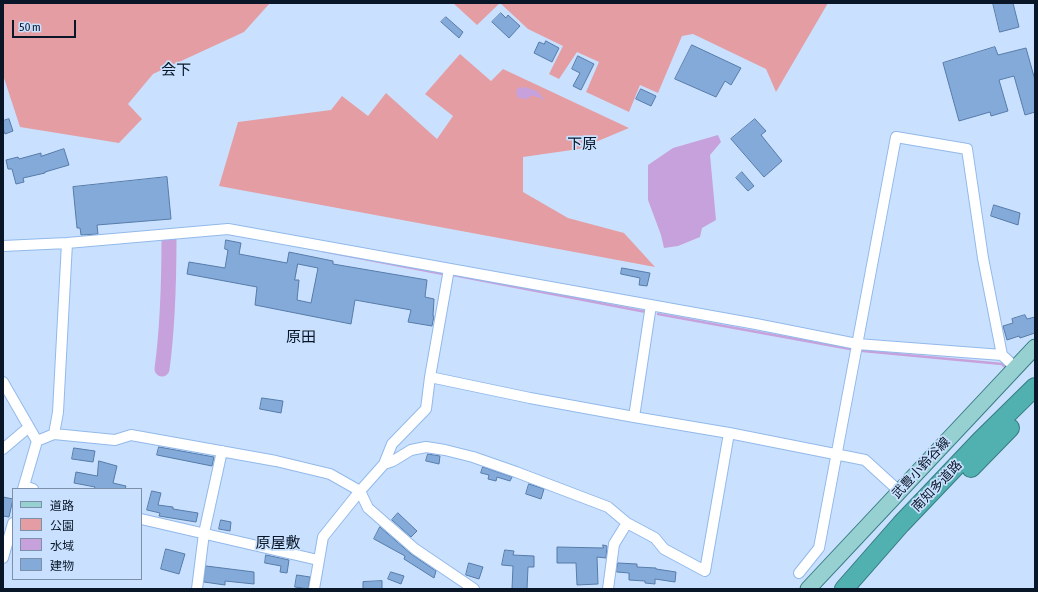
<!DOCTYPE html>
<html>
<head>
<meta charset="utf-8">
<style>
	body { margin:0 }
	#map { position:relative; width:1038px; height:592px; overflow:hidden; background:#c9e1ff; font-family:"Asap Condensed","Noto Sans JP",sans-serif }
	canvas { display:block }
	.frame { position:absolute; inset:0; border:4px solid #081628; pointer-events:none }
	.legend { position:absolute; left:12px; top:488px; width:130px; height:92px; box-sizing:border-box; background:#c9e1ff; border:1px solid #7c90a9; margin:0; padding:5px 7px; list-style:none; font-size:12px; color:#081628 }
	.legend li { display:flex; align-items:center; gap:8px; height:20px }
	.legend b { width:20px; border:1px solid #7c90a9 }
	.scale { position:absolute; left:12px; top:20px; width:64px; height:18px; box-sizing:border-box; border:2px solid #081628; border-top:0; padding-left:5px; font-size:12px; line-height:14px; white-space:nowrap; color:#081628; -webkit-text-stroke:3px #c9e1ff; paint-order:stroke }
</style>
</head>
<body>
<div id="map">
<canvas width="1038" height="592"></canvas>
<div class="frame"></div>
<ul class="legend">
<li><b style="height:5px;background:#97d0d0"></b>道路</li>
<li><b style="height:11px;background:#e49ea3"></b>公園</li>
<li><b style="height:11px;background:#c7a1db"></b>水域</li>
<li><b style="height:11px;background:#83aad9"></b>建物</li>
</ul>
<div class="scale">50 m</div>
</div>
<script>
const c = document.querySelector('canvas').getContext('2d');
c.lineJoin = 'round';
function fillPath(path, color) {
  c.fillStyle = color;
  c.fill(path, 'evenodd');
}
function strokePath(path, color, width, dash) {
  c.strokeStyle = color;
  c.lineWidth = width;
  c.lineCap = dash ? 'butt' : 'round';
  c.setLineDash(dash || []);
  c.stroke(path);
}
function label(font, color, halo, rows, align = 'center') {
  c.font = font + ' "Asap Condensed","Noto Sans JP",sans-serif';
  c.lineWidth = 3.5;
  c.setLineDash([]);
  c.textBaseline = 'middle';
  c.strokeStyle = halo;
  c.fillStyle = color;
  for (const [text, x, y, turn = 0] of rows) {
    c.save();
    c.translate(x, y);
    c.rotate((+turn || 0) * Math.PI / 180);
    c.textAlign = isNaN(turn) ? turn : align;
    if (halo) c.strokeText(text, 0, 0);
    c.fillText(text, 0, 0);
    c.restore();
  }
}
fillPath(new Path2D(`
	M3,3H270L244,32L153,74L128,104L142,119L119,143L20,127L3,75Z
	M453,3H828L776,92L766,69L693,34L682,36L658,93L640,85L629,112L586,92L599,62L577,52L559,79L549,74L563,46L528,29L500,3L477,25Z
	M460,54L491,81L503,69L629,128L579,149L523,157V192L568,218L624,233L655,267L219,186L238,122L331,110L342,96L368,116L386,93L437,139L453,116L425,94Z`), '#e49ea3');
fillPath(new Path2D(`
	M525,87L537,91L545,100C539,98 537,96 530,96L528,99L518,98L516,92L518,88Z
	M718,135L721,142L710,155L716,220L702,228L700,237L678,246L664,248L661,235L648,200V165L673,148Z`), '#c7a1db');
strokePath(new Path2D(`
	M323,251L443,274
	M453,275L646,312
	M658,314L850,349
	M863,351L1002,364L1006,368`), '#c7a1db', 2.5);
strokePath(new Path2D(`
	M162,369C168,325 169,281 169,237`), '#c7a1db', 15);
const building = new Path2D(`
	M993,3H1013L1019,27L1000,32Z
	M501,13L506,18L508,15L520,26L509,38L492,22Z
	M446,17L463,32L459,38L441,22Z
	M546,41L559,48L552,62L534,53L539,42L544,44Z
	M692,45L741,68L731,85L725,81L716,97L675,79Z
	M995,47L998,55L1026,48L1035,80V112L1025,115L1014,76L999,80L1008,111L991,116L990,112L959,121L943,63Z
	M578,56L594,64L581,90L573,86L580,73L572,69Z
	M641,89L656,96L651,106L636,99Z
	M9,119L13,131L5,134L3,129V121Z
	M755,119L766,131L761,135L782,161L764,177L731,139Z
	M64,149L69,165L45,172V173L23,178L24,182L16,184L12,169H8L6,160L18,157L19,159L41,153V156Z
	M742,172L754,186L748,191L736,178Z
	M167,177L171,219L97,225L98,234L81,235L80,228H77L73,187Z
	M994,205L1020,213L1018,225L991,216Z
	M226,240L241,243L239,254L287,263L289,252L333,261V264L427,280L425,297L434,299L433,316H434L432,326L408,322L411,310L355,300L351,324L255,305L257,287L187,274L189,262L225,268L228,250L225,249ZM298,264L318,268L311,303L297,300L299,280H295Z
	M622,268L650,273L647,286L639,285L640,278L621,274Z
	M1025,315L1027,319L1035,317V333L1020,338L1019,336L1007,340L1003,326L1013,323L1012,319Z
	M262,398L283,401L281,413L260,409Z
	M159,447L214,457L212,466L157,455Z
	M74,448L95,451L93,462L72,459Z
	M428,454L440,456L439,464L426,461Z
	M99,461L117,466L113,483L126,486L125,489H94L95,487L74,483L76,472L97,476Z
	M483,467L512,477L510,481L497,477L496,481L488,479L489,475L481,473Z
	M529,484L544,489L541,499L526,494Z
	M152,491L161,493L158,505L173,507V509L198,513L196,522L159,516L160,513L147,510Z
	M3,497L13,499L9,517L3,516Z
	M398,513L417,531L411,537L392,520Z
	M221,520L231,522L230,531L219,529Z
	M380,527L411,554L436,571L434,578L404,559L405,556L374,539Z
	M603,545L607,546L606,558L597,557L598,584L577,585L576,563H557V547L603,548Z
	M166,549L185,554L179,574L161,569Z
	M505,550L514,551L513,555L534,556V567H528L527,589H512L513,566L502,565Z
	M266,555L289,560L287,573L280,572L281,566L265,563Z
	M469,563L483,567L479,579L466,575Z
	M618,563L637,564V567L656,568V569L676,572L675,582L655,579V584L645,583V581L629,580V573L617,572Z
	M206,566L254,572V584L225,581V585L204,582Z
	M391,572L404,576L401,584L388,579Z
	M297,575L310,577L308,589L295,587Z
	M382,581V589H363V582Z`);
fillPath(building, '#83aad9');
strokePath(building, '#577ba9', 1);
const minor = new Path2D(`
	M3,246L67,243L228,229L756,324L857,344L1002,355
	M430,377L530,398L634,417L729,433L865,460L899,491
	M3,382L37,441L23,489
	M634,417L651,305
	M54,434L58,412L67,243
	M37,441L54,434L115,440L131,435L276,461L330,474L360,491L368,508L415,549L474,589
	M3,449L29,427
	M384,464L393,461L411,450L426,447L445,450L473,457L516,472L608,507L627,523L655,538L664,549L705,571L729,433
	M24,486L33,489
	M141,519L318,560
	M3,558L13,523
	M799,573L819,548L896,137L967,149L983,258L1002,355L1016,368
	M197,589L204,533L222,451
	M314,589L323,537L360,491L384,464L392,444L426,409L430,377L449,269
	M608,589L614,544L627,523`);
const primary = new Path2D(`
	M808,589L1035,347`);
const motorway = new Path2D(`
	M971,468L1010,428
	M844,589L901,524L981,440L1035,387`);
strokePath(minor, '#92b9ea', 12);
strokePath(primary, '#377b80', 17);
strokePath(motorway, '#377b80', 20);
strokePath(minor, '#fff', 10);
strokePath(primary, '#97d0d0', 15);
strokePath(motorway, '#51b1b0', 18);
label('13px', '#081628', '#c9e1ff', [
	["武豊小鈴谷線",921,468,-47],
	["南知多道路",937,486,-46]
]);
label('15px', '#081628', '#c9e1ff', [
	["会下",176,70],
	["下原",582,144],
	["原田",301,337],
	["原屋敷",278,543]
]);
</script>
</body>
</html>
